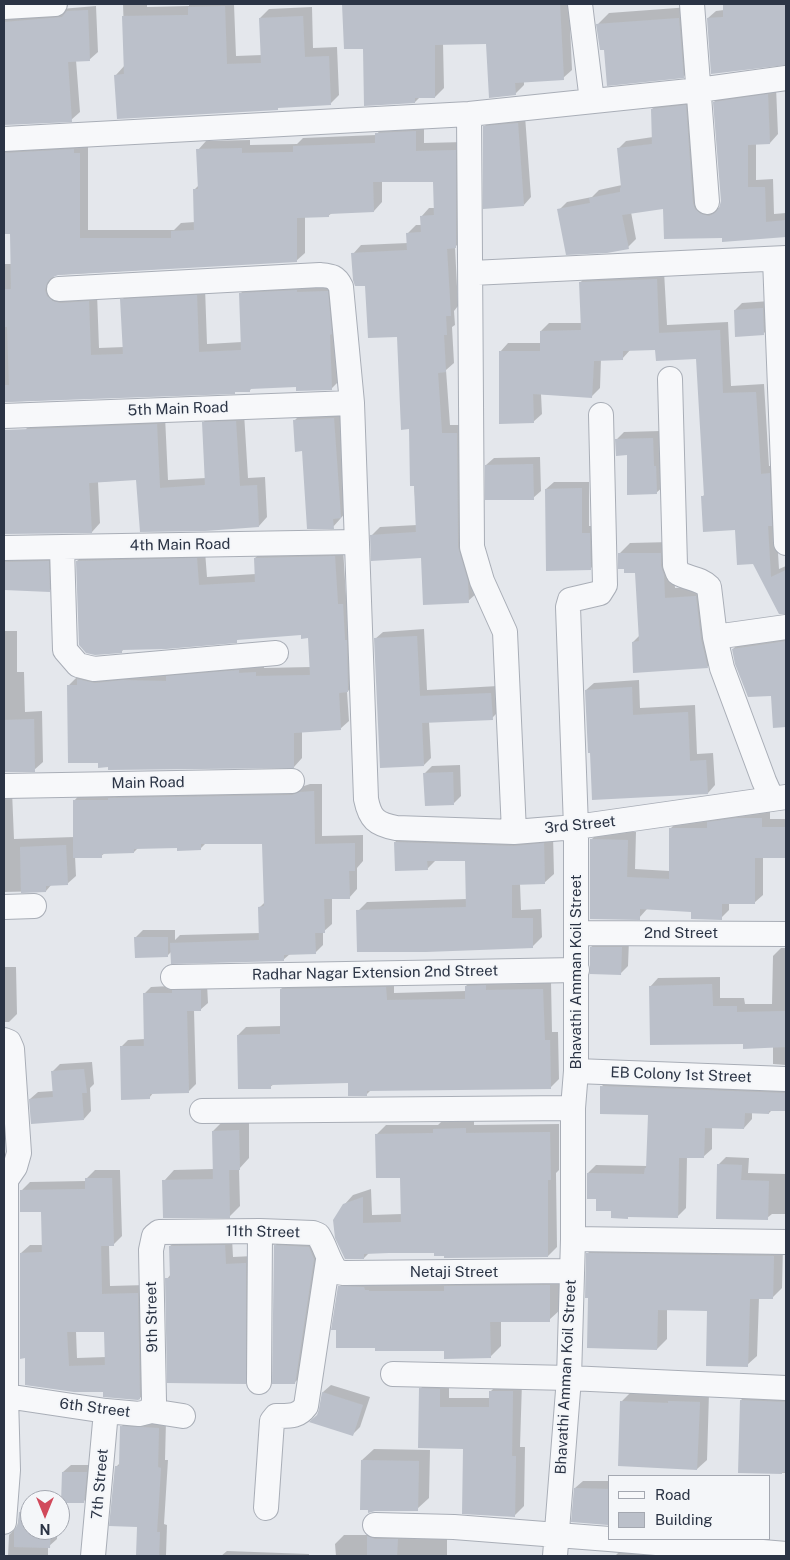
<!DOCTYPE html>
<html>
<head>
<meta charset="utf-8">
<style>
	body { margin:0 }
	#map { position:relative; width:790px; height:1560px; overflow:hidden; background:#e4e7ec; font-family:"Public Sans",sans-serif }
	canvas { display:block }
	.frame { position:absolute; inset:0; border:5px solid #2b3445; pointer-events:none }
	.legend { position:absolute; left:608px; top:1475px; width:162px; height:65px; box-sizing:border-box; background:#f4f6f9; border:1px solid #a4a8b1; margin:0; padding:6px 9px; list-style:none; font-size:15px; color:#2b3445 }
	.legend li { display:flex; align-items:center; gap:10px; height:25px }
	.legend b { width:25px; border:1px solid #a4a8b1 }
	.north { position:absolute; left:20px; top:1490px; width:50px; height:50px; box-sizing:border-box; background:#f4f6f9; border:1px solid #a4a8b1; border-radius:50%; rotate:180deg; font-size:14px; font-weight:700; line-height:20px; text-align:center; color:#2b3445 }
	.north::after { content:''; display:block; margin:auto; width:18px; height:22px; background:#d1495b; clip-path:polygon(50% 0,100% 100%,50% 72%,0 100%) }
</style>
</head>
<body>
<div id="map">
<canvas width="790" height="1560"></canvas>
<div class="frame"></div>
<ul class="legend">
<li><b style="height:6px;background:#f7f8fa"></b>Road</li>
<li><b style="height:14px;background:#bbc0ca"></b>Building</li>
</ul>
<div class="north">N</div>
</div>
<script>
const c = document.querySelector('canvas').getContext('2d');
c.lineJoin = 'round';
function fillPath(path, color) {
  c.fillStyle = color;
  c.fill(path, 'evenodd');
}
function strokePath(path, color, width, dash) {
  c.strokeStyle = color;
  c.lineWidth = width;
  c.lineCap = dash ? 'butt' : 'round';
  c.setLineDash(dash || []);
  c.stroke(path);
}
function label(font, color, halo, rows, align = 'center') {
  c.font = font + ' "Public Sans",sans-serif';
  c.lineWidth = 4;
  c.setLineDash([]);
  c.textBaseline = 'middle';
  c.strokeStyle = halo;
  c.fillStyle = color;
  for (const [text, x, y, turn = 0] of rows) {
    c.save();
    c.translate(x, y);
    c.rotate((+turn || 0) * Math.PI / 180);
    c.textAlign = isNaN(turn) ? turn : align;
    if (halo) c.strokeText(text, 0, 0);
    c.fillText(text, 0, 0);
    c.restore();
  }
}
fillPath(new Path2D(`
	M123,4H147V7L189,6V4H234L236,56L262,55L260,18L269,9L312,7L313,48L337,47L339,95L330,104L280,106L277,109L116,75L125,65Z
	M344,4H569L572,70L563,78L524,81V85L515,94L487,43H443L444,88L435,97H420L415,102L364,47L345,48Z
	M724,4H786V63L708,18L716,11L724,10Z
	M96,6L98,52L89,60H76L80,112L71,120L4,124V11L14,13Z
	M690,7L695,65L683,77L605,48L598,24L609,13Z
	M776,87L778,134L770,143L756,144V180L773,179L774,214L786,213V236L723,240V237L664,207L631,212L636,239L628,247L559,210L567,202L592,197L599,190L622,185L618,149L626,141L653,137L652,109L661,101L694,98L717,208L721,207L722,201L714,102L723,94Z
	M525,116L531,197L524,205L484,127L492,119Z
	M424,123V143L464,142V238L455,247L458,306L454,311L455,325L452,327L454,363L446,370L450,425H465L477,593L468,601L422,557L372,535L380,527L417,525L410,428L399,335L366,284L353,254L361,245L408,243V233L416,225H421V217L429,208H435V181H382V202L374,211L332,213L328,216L305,217V253L296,261L54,275L53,281L97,293L99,348L124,347L122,300L130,291L205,287L207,344L242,342L240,294L249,285L336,283L340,380L331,389L297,386L252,388L249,391L234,392L4,402V264H12L11,233H4V141L88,145V230H174L181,223L195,222V189L199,185L198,150L206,141L250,140V145L297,144L303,138L376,135L385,125Z
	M664,271L667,325L728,322L731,386L764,384L769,466H777L776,520L779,569L786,566V613H779L736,528L702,497L705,494L697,358L656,348L631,349L622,359H601L600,388L591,397L541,394L542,414L533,422L500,352L508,343H541V331L549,323H582L580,283L588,274Z
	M770,301L771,326L764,333L735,310L742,303Z
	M342,411L348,510L333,527L304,450L294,421L302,413Z
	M244,413L248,478L265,477L267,517L259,526L205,530L138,479L98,482L100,523L92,532L4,533V479L29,477L26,429L35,421L165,416L168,480L206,478L203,423L211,414Z
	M660,431L664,486L656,493L617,439L624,432Z
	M540,457L541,491L533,498L486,465L494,458Z
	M554,482H589V526H597L598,561L590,569L546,489Z
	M671,542L674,564L675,588L707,586L718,656L707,667L633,642L640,635L636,571L619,554L630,543Z
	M343,548L346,596H351L356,683L347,692L349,721L340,729L302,732V758L294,767L109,766L68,686L77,677L264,664V668L311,667L309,637L302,633L240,638L236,641L124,649L121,652L77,561L86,553L205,551L207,577L256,574L255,558L264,550Z
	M4,550L57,553L58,582L49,591L28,589H4Z
	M424,629L427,690L498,686L499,711L492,718L429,722L431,758L424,765L375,639L383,632Z
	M4,631H17V672H24L25,712L42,711L43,762L34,770L4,771Z
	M786,634V694L748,696L733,649L741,641Z
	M639,680L640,708L695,705L697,754L713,753L715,785L708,793L586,690L594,683Z
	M460,765L461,796L454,803L424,774L432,766Z
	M310,784H322V836L363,835V861L357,868V889L349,898H332V924L323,932V945L315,953L290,954L283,960L172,951L167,956L135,938L143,930H175V940L180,935L260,933V907L265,902L263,842L206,843L200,849L178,847H139L134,852L105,853L101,856H75L76,876L67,884H52L46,891L4,892V788L12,791L14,839L74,837V801L82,792L301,787Z
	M770,810V819H786V857H763V895L754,903H729V910L721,918L692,911L647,909L639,918L591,840L599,832H636L635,869L670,871L671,828L679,820H711L717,814Z
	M404,833L553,835L554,874L544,883L520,884L521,910L541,909L542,937L533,946L358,911L367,902L467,899L466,859L436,860L427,869L395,842Z
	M599,940H629L628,966L621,973L591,947Z
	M781,948H786V1065L773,1064V1046L744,1042L650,987L658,978L720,977V998H744L745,1004H772L773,956Z
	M4,967H16L17,1014L9,1022H4Z
	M474,978L551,981L552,1032H558L559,1079L551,1087L371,1090L367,1094L349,1082L274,1084L270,1087L238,1035L246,1027L282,1026L281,989L289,981L394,979V993L466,991V986Z
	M207,984L208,1003L200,1010H194L196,1084L188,1092H154L149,1098L121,1047L128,1040L145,1039L144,994L151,987Z
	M4,1042L12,1129L4,1137Z
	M92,1062L94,1084L90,1088L91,1111L84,1119L30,1099L38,1092L54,1091L52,1072L60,1064Z
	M610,1078L786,1085V1110H772L769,1113L752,1112V1119L744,1128L712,1127V1149L703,1157H687L686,1208L677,1217L630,1216L628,1217L612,1210L597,1197L588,1173L596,1165L648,1166L649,1113L602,1086Z
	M443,1120H474V1125L559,1124V1170L556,1173L557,1247L548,1256L445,1255L436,1252L369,1253L364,1258L344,1205L353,1195L371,1189L372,1215L402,1214V1176L377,1134L386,1125H438Z
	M223,1121H249V1158L239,1169L240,1206L230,1216L164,1181L174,1170L214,1169L213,1131Z
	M726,1157L749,1158L748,1173L786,1174V1214H772L767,1218L718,1165Z
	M95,1170H120L122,1236L113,1245H109L110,1286L146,1285L148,1390L140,1398L105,1390L74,1391L21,1253L30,1245H43L42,1210L21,1191L30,1182L86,1181V1179ZM105,1330L106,1357L77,1358L76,1331Z
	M232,1238L233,1257L253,1256V1375L245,1382L167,1279L171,1274L170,1246L178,1239Z
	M282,1238L316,1240L321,1251L303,1375L295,1382L275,1246Z
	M597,1244L783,1246L782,1288L772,1298H759L757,1356L747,1365L708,1310L667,1309V1339L657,1349L588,1253Z
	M560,1275V1310L549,1320L501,1321V1346L490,1357L446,1349L376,1346L339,1287L350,1276Z
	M786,1333V1373H785Z
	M430,1380H449V1398H490L491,1391L500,1382H522L520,1447H525L524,1506L515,1515L420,1389Z
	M331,1385L370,1397L360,1427L353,1434L318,1416L323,1392Z
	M751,1390L786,1392V1473L739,1472L741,1400Z
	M631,1392L709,1393L707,1460L697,1469L621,1402Z
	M129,1419L166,1421L165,1460H168L164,1524L167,1525L166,1555L220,1556H137L138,1526L116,1467L120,1463L121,1427Z
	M374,1449L430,1450L429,1498L417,1509L362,1460Z
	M71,1465H94L91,1494L83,1502L63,1472Z
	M583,1481H609V1522L607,1524L575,1488Z
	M27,1505H30V1530H57V1539L48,1547V1556H8L9,1535L17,1527L20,1513Z
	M344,1535H447V1556H336L335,1544Z
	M622,1549L701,1556H615Z
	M227,1551L309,1554V1556H221Z`), '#0003');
fillPath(new Path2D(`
	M342,4H560L564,80L515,83L516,95L489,98L486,44L435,45V98H415V103L364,106L363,49H344Z
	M723,4H786V65L711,74L707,18L723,17Z
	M225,6L227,64L261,63L259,18L303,16L305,57L329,56L331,105L278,108V110L117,119L114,75L124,74L122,16L188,15V7Z
	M88,10L90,61L68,62L72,122L4,125V22L62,17L67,11Z
	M679,18L684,78L607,86L604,50H600L596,24Z
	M768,94L770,144L748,145V187H765L766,222L786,220V237L722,242V238L664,239L663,209L622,215L629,249L607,253L566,255L557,209L590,203L589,198L620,192V188L621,187L617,148L652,144L651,109L686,105L693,203L695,209L701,214L709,216L715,213L719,208L721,201L713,102Z
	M518,123L524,206L483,209V126Z
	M416,131V151L456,150V248L447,249L451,316H446L447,335H444L446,372L438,373L442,433H457L458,547L468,581L469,603L423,605L421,558L371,561L370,535L416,532L414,486H410L409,429L401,430L397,337L368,338L365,286H355L353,280L351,253L407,250L406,233L421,232L420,216L434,215L433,182H373L374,212L329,214V217L297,218V262L58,275L51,278L47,283L45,290L47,296L53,301L60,303L89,301L91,355L123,354L120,299L197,295L199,352L241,350L239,293L297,290V292L328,291L332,334L330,335L332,390L296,391V387L250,389V392H235V394L4,402V385H9L7,327H4V289H11L10,234H4V153L74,149V153H80V238H171V231L194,230L193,189H198L196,149L242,148V153L293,152V146L375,143V133Z
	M657,279L659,333L720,330L723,393L756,392L761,474L770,473L772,526H768L771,577L786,570V614H779L753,564L737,565L735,530L703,532L701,496H704L696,359L656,361L655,350L623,351V360L594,361L592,398L533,394L534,423L499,424V351H540V331L581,330L579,282Z
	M763,308L764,335L735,337L734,310Z
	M334,418L341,518L333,519L334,529H307L302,451L295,452L293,420Z
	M236,421L240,486L257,485L259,527L205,531L140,532L136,480L89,483L92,533L4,534V430L157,424L160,488L205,485L202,422Z
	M653,438L654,466H656L657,494L627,495V455L616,456L615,439Z
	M533,464L534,500H485V465Z
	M582,488V533H590L591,570L546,571L545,489Z
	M618,553H661V566L664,575L665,598L696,596L701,639L708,668L633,673L632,642L639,641L635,573H624V569H618Z
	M335,556L338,604H343L345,640H347L348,692L339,693L341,730L294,733V768L108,770V767L98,768V763H68L67,685H77V679L95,683L122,680L166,681V676L239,670V673L256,672V676L310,675L308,638L301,639V635L237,640V643L166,649L122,650V653L95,655L86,653L79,645L76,561L197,558L199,585L255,582L254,558Z
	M49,561L50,592L4,590V562Z
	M417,636L420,696L491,693L493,720L422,723L424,766L380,768L374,638Z
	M786,641V727L773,728L771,696L748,697L735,664L732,649Z
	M632,687L633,715L688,712L690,761L706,760L708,794L592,800L590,753H588L585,690Z
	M34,719L35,772H4V720Z
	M453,772L454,805L425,806L423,773Z
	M314,791L315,844L355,843V871H349L350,899H324L325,933H315L316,954L284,955V961L171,964L170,943L259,940L258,907L264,906L262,844H201V850L177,851V848L134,849V853L102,854V858H73V800H108V798L292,795L300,792Z
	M736,818H762V827H786V858H755V904H722V920L691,919V912L640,909V920L590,919V839L628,840L627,877L669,879V828H707V822Z
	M394,842L514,846L544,843L545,884L512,885V918H533V948L426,952H357L356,910L466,907L465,861H427L428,870L395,871Z
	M66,845L68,885L46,886V892L21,893L20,847Z
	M134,937H168V957L135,958Z
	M590,947H622L621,975L590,974Z
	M712,984L713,1006H737V1012L786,1011V1047L743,1049V1044L650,1045L649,986Z
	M486,985V990L543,989L545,1040H550L551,1089L367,1091V1096H348V1083L271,1085V1089H238L237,1035L280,1034V989L386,987L387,1000L465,999V986Z
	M172,990H201V1011H187L189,1093L150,1094V1099L121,1100L120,1046H144L143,993H172Z
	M84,1069L87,1093H82L84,1120L31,1124L29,1099L53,1097L51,1071Z
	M600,1086L786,1093V1111H769V1114L745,1113L744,1129L705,1128L704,1158H679L678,1218L628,1217V1219L611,1218V1211H596V1199H587V1173L644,1174L645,1168H646L648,1115L600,1114Z
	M466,1128V1133L550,1132L551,1180H548V1257L444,1258V1256H434V1253H389L364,1254V1259H345L335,1238L333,1220L343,1204L363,1197V1223L401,1222L400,1178H376L375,1134L433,1133V1129Z
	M239,1130L240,1170H229L230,1218H163L162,1180L213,1179L212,1131Z
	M717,1164L742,1165L741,1180L769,1181L768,1220L716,1219Z
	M85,1178H112L114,1246H101L102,1294L138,1293L140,1399L138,1400L103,1397V1392H74L25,1385V1358L20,1359V1253L42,1252L41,1212H20V1190L85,1189ZM67,1332H104L105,1365L69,1366Z
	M225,1245L226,1264L246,1263V1384L167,1383L165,1278H170L169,1246Z
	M274,1245L309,1247L314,1259L295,1384H272Z
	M586,1253L774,1256L773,1299H750L748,1367L706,1366L707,1311L658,1310L657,1350L587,1348L588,1298H585Z
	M550,1285V1322H490L491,1358L444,1359V1351H375V1348H336V1330H331L338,1286L364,1287L365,1290H369V1291H444V1286Z
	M419,1388L440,1389V1407H489V1391H513L512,1456H516L515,1517L462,1514L463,1449L418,1448Z
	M322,1392L363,1405L353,1436L309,1422L317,1415L319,1409Z
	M740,1400L786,1402V1472H782V1474L738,1473Z
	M620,1401L668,1403V1401L700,1402L697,1470L618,1466Z
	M120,1426L159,1428L158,1467L161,1468L157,1532H160L159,1556H136L137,1527L109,1526L115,1466H119Z
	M361,1460L419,1461L418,1511H375L368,1513V1510H360Z
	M62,1472H87L84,1503H61Z
	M574,1488L609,1489L608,1525L571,1522Z
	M19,1512H30V1530H51L50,1548L14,1547V1531L18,1524Z
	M367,1536L375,1539H398L397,1556H367Z`), '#bbc0ca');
const minor = new Path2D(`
	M580,4L592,101
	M692,4L707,202
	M4,7L55,4
	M469,114L472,547L482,581L505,632L514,832
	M4,139L469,114L699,90L786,78
	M775,259L786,543
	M472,273L786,258
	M59,289L320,275C331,276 336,276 341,287L352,403L366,799C370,819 376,824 396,828L514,832L576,827L786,797
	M670,379L675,565L678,573C689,579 700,578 709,587L715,637L722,668L764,781L772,799
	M4,416L352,403
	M4,548L357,542
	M62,548L65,650L78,665L94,669L276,653
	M715,637L786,627
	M4,786L292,781
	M4,907L34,906
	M576,933L786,934
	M173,977L577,970
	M4,1040L9,1042L12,1049L19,1153L15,1167L6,1180
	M576,1071L786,1079
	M202,1111L573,1108
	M573,1239L786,1242
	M393,1374L569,1378L786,1388
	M259,1382L260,1231
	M6,1396L106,1411L139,1414L151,1411L183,1416
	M151,1411L154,1401L151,1250L154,1236L159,1232L260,1231L313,1233L318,1235C326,1247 328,1261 337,1272L344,1273L571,1271
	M266,1508L272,1421L276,1416C290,1416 298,1417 306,1406L328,1260
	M4,1522L8,1470L6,1396V1180
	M375,1525L454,1527L609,1539
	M609,1539L786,1554
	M93,1556L106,1411
	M555,1556L569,1378L573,1239V1108L576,1071V827L568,607L570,600L600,593L605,585L601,415`);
strokePath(minor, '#a9aeb7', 26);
strokePath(minor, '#f7f8fa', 24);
label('15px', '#2b3445', '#f4f6f9', [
	["5th Main Road",178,409,-2],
	["4th Main Road",180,545,-1],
	["Main Road",148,783,-1],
	["3rd Street",580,825,-6],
	["2nd Street",681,933],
	["Bhavathi Amman Koil Street",576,972,-90],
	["Radhar Nagar Extension 2nd Street",375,973,-1],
	["EB Colony 1st Street",681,1075,2],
	["11th Street",263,1232,1],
	["Netaji Street",454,1272],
	["9th Street",152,1317,-91],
	["Bhavathi Amman Koil Street",566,1377,-87],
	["6th Street",95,1408,7],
	["7th Street",100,1484,-85]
]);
</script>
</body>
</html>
